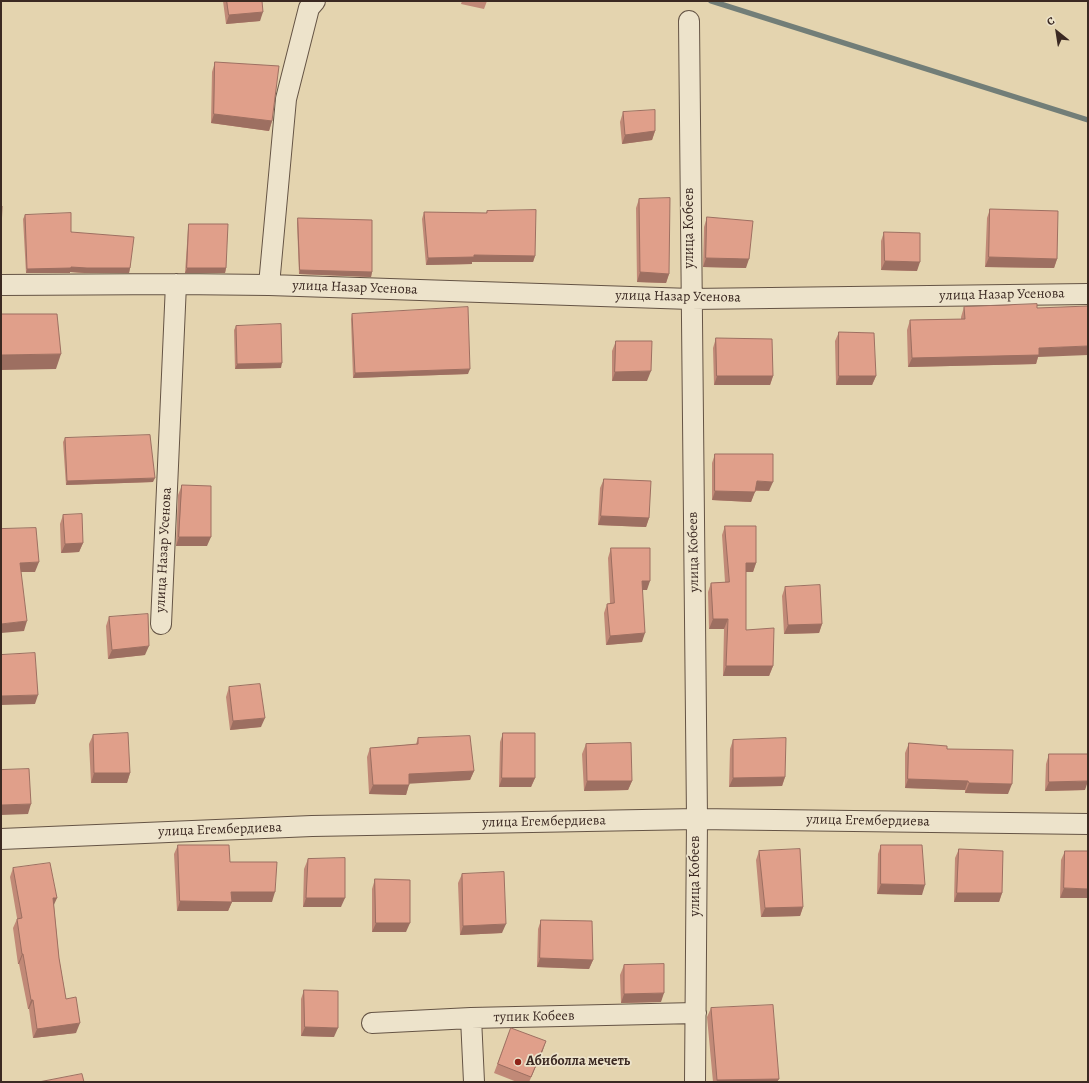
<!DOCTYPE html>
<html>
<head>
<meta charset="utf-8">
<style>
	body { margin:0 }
	#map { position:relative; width:1089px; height:1083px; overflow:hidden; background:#e4d4af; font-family:Alegreya,serif }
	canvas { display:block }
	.frame { position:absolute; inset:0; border:2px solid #3b2922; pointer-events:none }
	.north { position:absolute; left:1037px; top:12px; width:40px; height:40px; -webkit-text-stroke:3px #ede3cb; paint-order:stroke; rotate:330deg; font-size:11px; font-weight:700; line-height:16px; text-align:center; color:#3b2922 }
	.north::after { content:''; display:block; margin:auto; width:14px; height:18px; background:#3b2922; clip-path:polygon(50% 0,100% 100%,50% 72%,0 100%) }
</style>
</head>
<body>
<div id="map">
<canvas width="1089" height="1083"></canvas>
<div class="frame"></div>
<div class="north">С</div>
</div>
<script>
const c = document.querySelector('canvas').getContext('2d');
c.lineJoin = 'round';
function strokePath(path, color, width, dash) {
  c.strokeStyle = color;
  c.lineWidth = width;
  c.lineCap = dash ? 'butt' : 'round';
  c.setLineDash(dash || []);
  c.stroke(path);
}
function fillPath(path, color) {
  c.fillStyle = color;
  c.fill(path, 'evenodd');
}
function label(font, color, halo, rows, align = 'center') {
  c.font = font + ' Alegreya,serif';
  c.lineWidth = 3.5;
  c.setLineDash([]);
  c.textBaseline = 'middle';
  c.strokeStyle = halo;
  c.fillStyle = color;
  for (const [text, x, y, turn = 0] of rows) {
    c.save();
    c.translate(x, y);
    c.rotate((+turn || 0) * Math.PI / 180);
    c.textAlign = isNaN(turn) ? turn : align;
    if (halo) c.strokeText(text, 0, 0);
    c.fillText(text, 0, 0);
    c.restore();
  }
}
strokePath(new Path2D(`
	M711,1L1088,120`), '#727e78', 5.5);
const street = new Path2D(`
	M689,21L697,819L695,1082
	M1,285L176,284L269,285L691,299L1088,294
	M269,285L286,99L309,8L315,1
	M161,624L176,284
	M1,839L312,826L697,819L1088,824
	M471,1018L474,1082
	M372,1023L471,1018L696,1013`);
strokePath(street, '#655445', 22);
strokePath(street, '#ede3cb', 20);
fillPath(new Path2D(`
	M223,1H262L260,21L226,24Z
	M462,1H487L484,9L461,4Z
	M215,62L272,121L269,131L211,123L212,72Z
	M623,112L655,131L652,140L622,144L620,122Z
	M639,199L669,274L666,283L637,282L636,208Z
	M990,209L1057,259L1054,268L985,267L987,218Z
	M487,211L535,256L533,262H472V264L426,265L422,219L424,212L486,213Z
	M25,215L71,232L130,268L129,273H85L70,272V273H26L23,219Z
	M707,217L746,268L703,267L704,227Z
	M298,218L372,272L371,277L299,274L297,223Z
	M189,224L226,268L225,273H185L188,229Z
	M884,232L917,271L881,270V241Z
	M964,307L1038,357L1036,364L908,367L907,330L910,320L961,319V317Z
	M352,314L468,374L353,378L351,319Z
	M236,326L281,368L235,369L234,330Z
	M839,332L876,376L872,385H836L835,341Z
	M716,338L773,376L770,385H714L713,348Z
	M616,341L647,381H612V351Z
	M65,438L153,482L66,485L63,442Z
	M715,454L769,491H755L751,502L712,500V463Z
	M604,479L649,518L646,527L598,525L600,488Z
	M182,485L207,546H176L178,495Z
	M63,515L83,543L79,552L61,553L60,524Z
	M725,526L756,563L753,572H746V630L773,666L769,676H723L724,629H709L708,592L711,583L725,582L722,535Z
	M611,548L647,590H642V642L606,645L604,613L607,604L610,603L608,558Z
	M785,587L822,624L819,633L784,634L782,596Z
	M109,617L145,655L108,659L106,626Z
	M229,687L261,727L230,730L226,697Z
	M503,733L535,778L531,787H499L500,742Z
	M93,735L130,773L127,783H91L89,744Z
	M418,738L474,771L470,780L409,783L406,795L369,794L367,757L370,748L416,744Z
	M733,740L785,777L782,786L729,787L730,749Z
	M909,743L947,749L1008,794L965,793V790L905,788V753Z
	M586,744L632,781L628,790L584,791L582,754Z
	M1049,754L1085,790L1045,791L1046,764Z
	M178,845L230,862L272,902H232L228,911H177L174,854Z
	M881,845L922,895L877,894L878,854Z
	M959,849L1002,893L999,902H954L955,858Z
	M759,851L803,907L800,916L761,917L756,860Z
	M1065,851H1088L1060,898L1061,860Z
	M308,859L341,907H303L304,869Z
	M13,868L54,906L59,958L66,999L76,1033L33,1038L29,1009H28L19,964H18L13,928L17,919V918L10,877Z
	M462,874L502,933L460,935L458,883Z
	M375,879L406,932H372V889Z
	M541,920L593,960L589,969L537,967L538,929Z
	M624,965L661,1002L621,1003L620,975Z
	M304,990L334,1037L301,1036V999Z
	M711,1008L777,1082H713L707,1017Z
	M511,1028L543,1050L529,1082H517L494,1073Z`), '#c18977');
fillPath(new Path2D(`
	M263,12L260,21L226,24L229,15Z
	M214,114L272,121L269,131L211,123Z
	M655,131L652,140L622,144L625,135Z
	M474,255L535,256L533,262H472V264L426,265L428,258Z
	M989,257L1057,259L1054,268L985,267Z
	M706,258L749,259L746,268L703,267Z
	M885,261L920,262L917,271L881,270Z
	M71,267L130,268L129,273H85L70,272V273H26L27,269Z
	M187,268H226L225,273H185Z
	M300,270L372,272L371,277L299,274Z
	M640,272L669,274L666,283L637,282Z
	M1088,346V355L1038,357L1036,364L908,367L912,358L1039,348Z
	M61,354L56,369L1,370V355Z
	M282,363L281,368L235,369L237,364Z
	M470,369L468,374L353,378L355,373Z
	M651,371L647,381H612L615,372Z
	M717,376H773L770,385H714Z
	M839,376H876L872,385H836Z
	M155,478L153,482L66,485L67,481Z
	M757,481L773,482L769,491L753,490Z
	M715,491L755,492L751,502L712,500Z
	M601,516L649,518L646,527L598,525Z
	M179,537H211L207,546H176Z
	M83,543L79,552L61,553L65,544Z
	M39,562L35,572H16L20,563Z
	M746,563H756L753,572H742Z
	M642,581H650L647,590H639Z
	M713,619H728L724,629H709Z
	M27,621L24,631L1,633V624Z
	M822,624L819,633L784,634L788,625Z
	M645,633L642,642L606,645L610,636Z
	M149,646L145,655L108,659L112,650Z
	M726,666H773L769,676H723Z
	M38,695L35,704L1,705V696Z
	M265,718L261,727L230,730L233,721Z
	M474,771L470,780L405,784L409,774Z
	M94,773H130L127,783H91Z
	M785,777L782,786L729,787L733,778Z
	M502,778H535L531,787H499Z
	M908,779L968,781L965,790L905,788Z
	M587,781H632L628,790L584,791Z
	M1088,781L1085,790L1045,791L1049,782Z
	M969,783L1012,784L1008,794L965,793Z
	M373,785H409L406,795L369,794Z
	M31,804L28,814L1,815V805Z
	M881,884L925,885L922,895L877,894Z
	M1064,888L1088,889V898H1060Z
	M231,892H275L272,902H228Z
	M957,893H1002L999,902H954Z
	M53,898H57L53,907Z
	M306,898H345L341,907H303Z
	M180,901L232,902L228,911H177Z
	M803,907L800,916L761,917L765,908Z
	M376,923H410L406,932H372Z
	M506,924L502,933L460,935L463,926Z
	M22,954H23L19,964H18Z
	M540,958L593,960L589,969L537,967Z
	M664,993L661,1002L621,1003L624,994Z
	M31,1000H33L29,1009H28Z
	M80,1023L76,1033L33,1038L37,1029Z
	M305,1027L338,1028L334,1037L301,1036Z
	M546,1041L543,1050L529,1082L531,1077Z
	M779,1079L777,1082H716L717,1080Z`), '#9d6f61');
const building = new Path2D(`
	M227,1H262L263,12L229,15Z
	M215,62L279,66L272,121L214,114Z
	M655,110V131L625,135L623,112Z
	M670,198L669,274L640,272L639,199Z
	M1,206H2L1,230Z
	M990,209L1058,211L1057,259L989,257Z
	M536,210L535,256L474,255V257L428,258L424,212L487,213V211Z
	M71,213V232L134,237L130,268H87L71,267V268L27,269L25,215Z
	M707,217L753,221L749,259L706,258Z
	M298,218L372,220V272L300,270Z
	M189,224H228L226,268H187Z
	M884,232L920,233V262L885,261Z
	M1037,304V308L1088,306V346L1039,348V355L912,358L910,320L965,319L964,307Z
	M468,307L470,369L355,373L352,314Z
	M1,314H57L61,354L1,355Z
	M281,324L282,363L237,364L236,326Z
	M839,332L874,333L876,376H839Z
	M716,338L772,339L773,376H717Z
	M616,341H652L651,371L615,372Z
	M150,435L155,478L67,481L65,438Z
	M715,454H773V482L757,481L755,492L715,491Z
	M604,479L651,481L649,518L601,516Z
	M182,485L211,486V537H179Z
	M82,514L83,543L65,544L63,515Z
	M725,526H756V563H746V630L774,628L773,666H726L728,619H713L711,583L729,582Z
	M36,528L39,562L20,563L27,621L1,624V529Z
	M611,548H650V581H642L645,633L610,636L607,604L614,603Z
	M820,585L822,624L788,625L785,587Z
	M148,614L149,646L112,650L109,617Z
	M35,653L38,695L1,696V655Z
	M260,684L265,718L233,721L229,687Z
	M128,733L130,773H94L93,735Z
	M503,733H535V778H502Z
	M470,736L474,771L409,774V785H373L370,748L418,744V738Z
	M786,738L785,777L733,778V740Z
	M631,743L632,781H587L586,744Z
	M909,743L947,746V749L1013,750L1012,784L969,783L968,781L908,779Z
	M1049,754H1088V781L1049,782Z
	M29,769L31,804L1,805V770Z
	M178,845H229L230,862H277L275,892H231L232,902L180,901Z
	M881,845H922L925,885L881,884Z
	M800,849L803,907L765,908L759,851Z
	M959,849L1003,851L1002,893H957Z
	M1065,851H1088V889L1064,888Z
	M345,858V898H306L308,859Z
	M50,863L57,898H53L59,958L66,999L76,997L80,1023L37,1029L33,1000H31L23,954H22L17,919L22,918L13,868Z
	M504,872L506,924L463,926L462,874Z
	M375,879L410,880V923H376Z
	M541,920L592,921L593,960L540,958Z
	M664,964V993L624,994V965Z
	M304,990L338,991V1028L305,1027Z
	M773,1005L779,1079L717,1080L711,1008Z
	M511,1028L546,1041L531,1077L498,1064Z
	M82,1074L84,1082H39Z`);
fillPath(building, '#e09f8a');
strokePath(building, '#9d6f61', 1);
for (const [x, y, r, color] of [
	[518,1062,4,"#8f2418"]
]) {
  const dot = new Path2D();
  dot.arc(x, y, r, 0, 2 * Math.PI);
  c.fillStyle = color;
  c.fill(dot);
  strokePath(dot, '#ede3cb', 1.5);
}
label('14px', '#3b2922', '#ede3cb', [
	["улица Кобеев",690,228,-90],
	["улица Назар Усенова",355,288,2],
	["улица Назар Усенова",1002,295,-1],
	["улица Назар Усенова",678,297,1],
	["улица Назар Усенова",164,550,-87],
	["улица Кобеев",694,552,-91],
	["улица Егембердиева",868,821,1],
	["улица Егембердиева",544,822,-1],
	["улица Егембердиева",220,830,-2],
	["улица Кобеев",696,876,-90],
	["тупик Кобеев",534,1017,-1]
]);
label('bold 14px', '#3b2922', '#ede3cb', [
	["Абиболла мечеть",526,1062]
], 'left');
</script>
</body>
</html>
